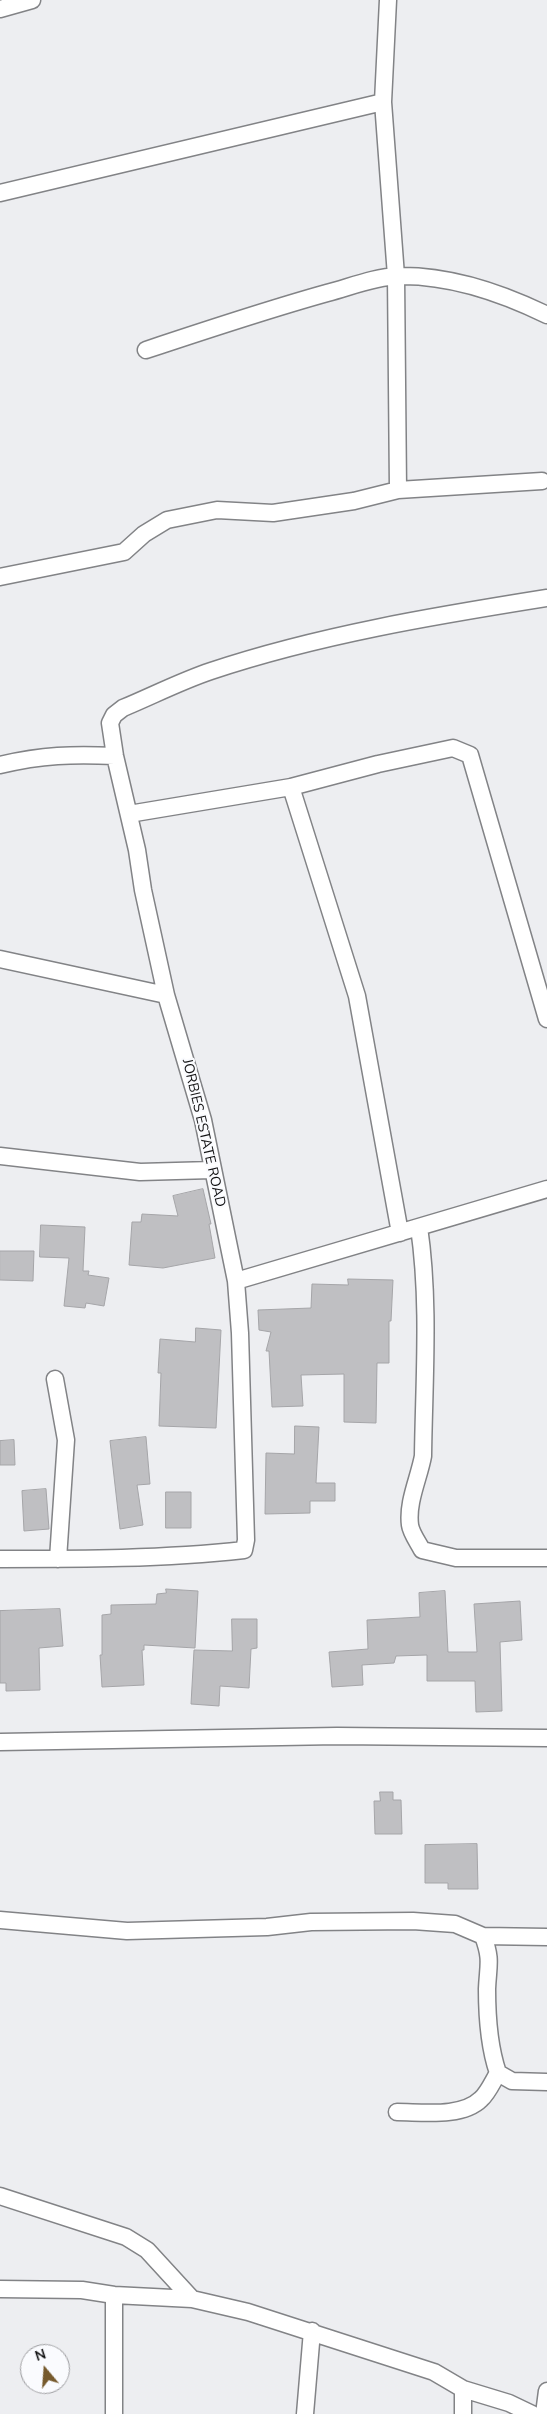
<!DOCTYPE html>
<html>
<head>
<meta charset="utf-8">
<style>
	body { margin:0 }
	#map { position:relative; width:547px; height:2414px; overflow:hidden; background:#edeef1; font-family:"Nunito Sans",sans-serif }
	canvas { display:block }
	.north { position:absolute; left:20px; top:2344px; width:50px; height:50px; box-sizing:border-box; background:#fafbfe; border:1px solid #9d9da0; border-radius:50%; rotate:342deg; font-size:14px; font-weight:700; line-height:20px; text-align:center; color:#111112 }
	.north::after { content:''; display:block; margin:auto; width:18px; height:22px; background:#765a2d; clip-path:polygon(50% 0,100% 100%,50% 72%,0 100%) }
</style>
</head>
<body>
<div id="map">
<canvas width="547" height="2414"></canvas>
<div class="north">N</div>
</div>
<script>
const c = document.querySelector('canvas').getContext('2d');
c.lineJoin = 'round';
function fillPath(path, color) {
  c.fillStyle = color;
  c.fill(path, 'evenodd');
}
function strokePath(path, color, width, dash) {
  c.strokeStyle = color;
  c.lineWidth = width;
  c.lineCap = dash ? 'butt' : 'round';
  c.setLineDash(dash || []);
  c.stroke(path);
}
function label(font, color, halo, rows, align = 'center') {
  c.font = font + ' "Nunito Sans",sans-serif';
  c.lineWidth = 4;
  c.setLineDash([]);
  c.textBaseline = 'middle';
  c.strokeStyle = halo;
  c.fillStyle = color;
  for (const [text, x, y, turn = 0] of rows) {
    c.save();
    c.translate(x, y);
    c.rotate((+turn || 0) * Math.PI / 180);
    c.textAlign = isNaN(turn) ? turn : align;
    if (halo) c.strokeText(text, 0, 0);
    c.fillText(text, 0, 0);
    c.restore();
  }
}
const building = new Path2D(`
	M203,1189L211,1224H209L215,1258L163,1268L129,1265L132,1222H141L142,1214L178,1216L173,1196Z
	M41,1225L85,1227L83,1271H89L88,1275L109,1278L104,1306L86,1303L85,1308L64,1306L69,1258L40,1257Z
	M0,1251H34L33,1281L0,1280Z
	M348,1279L393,1280L391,1321H389V1363H377L376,1423L344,1422V1374L301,1375L303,1406L272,1407L269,1351H266L271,1332L259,1330L258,1310L311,1308L312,1284L348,1285Z
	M196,1328L221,1330L216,1428L159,1426L161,1373H158L160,1339L195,1342Z
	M295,1426L319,1427L316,1483H335V1501H310V1513L265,1514L266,1453L294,1454Z
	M146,1437L150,1484L137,1485L143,1525L120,1529L110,1441Z
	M14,1440L15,1465H0V1441Z
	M46,1489L49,1529L24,1531L22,1491Z
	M166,1492H191V1528H166Z
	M166,1589L198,1591L195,1648L144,1645V1650H142L144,1685L102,1687L100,1655H102V1615L111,1614V1605L156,1604L157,1594L166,1593Z
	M445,1591L448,1652H477L474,1604L520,1601L522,1640L500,1642L502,1711L476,1712L475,1681H427V1655L396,1656L394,1663L362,1665L363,1685L332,1687L329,1652L368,1649L367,1620L420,1617L419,1593Z
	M60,1609L63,1646L39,1648L40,1690L6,1691V1683H0V1611Z
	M232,1619H257V1648L251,1649L249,1688L220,1686L219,1706L191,1704L194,1650L232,1651Z
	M380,1792H393V1800H401L402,1834H375L374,1801H380Z
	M477,1844L478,1889H448V1883H425V1845Z`);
fillPath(building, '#bfbfc2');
strokePath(building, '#a5a5a8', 1);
const street = new Path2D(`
	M388,0L383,102L396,276L398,490
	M0,9L32,0
	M0,193L383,102
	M146,350C206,330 266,310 327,293C350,287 374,277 398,276C449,275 502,293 547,315
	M0,577L124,552L144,534L167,520L217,510L273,513L354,501L398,490L542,481
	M0,765C42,755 73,754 115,756
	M291,787L357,996L400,1233
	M129,814L291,787L378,764L453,748L470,755L547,1019
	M0,959L166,995
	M0,1156L140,1172L212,1170
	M419,1227C430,1302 424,1380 423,1456C419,1478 407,1502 410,1525C411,1533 418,1542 422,1550L456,1558H547
	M236,1281L547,1189
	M55,1379L66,1440L58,1559
	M0,1559C81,1559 163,1559 244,1550L246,1540L240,1333L236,1281L203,1120L166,995L143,890L137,850L115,756L110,723L114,715L123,708C152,696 181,681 211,671C319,635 434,616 547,598
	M0,1742L337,1736L547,1738
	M0,1920L127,1931L267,1927L311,1922L413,1921L455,1924L483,1936L547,1937
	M483,1936C492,1960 488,1965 487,1989C487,2017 489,2047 498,2073L512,2081L547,2082
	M397,2112C422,2112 462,2118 481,2099C488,2093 493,2081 498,2073
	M0,2196L126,2237L147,2250L192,2299
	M0,2289L82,2290L114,2295L192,2299L248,2312L434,2372L463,2389L509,2403L532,2414
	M114,2414V2295
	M305,2414L312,2331
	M463,2414V2389
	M544,2414L547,2391`);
strokePath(street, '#828386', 19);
strokePath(street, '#fff', 16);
label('14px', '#111112', '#fafbfe', [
	["JORBIES ESTATE ROAD",203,1133,77]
]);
</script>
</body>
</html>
